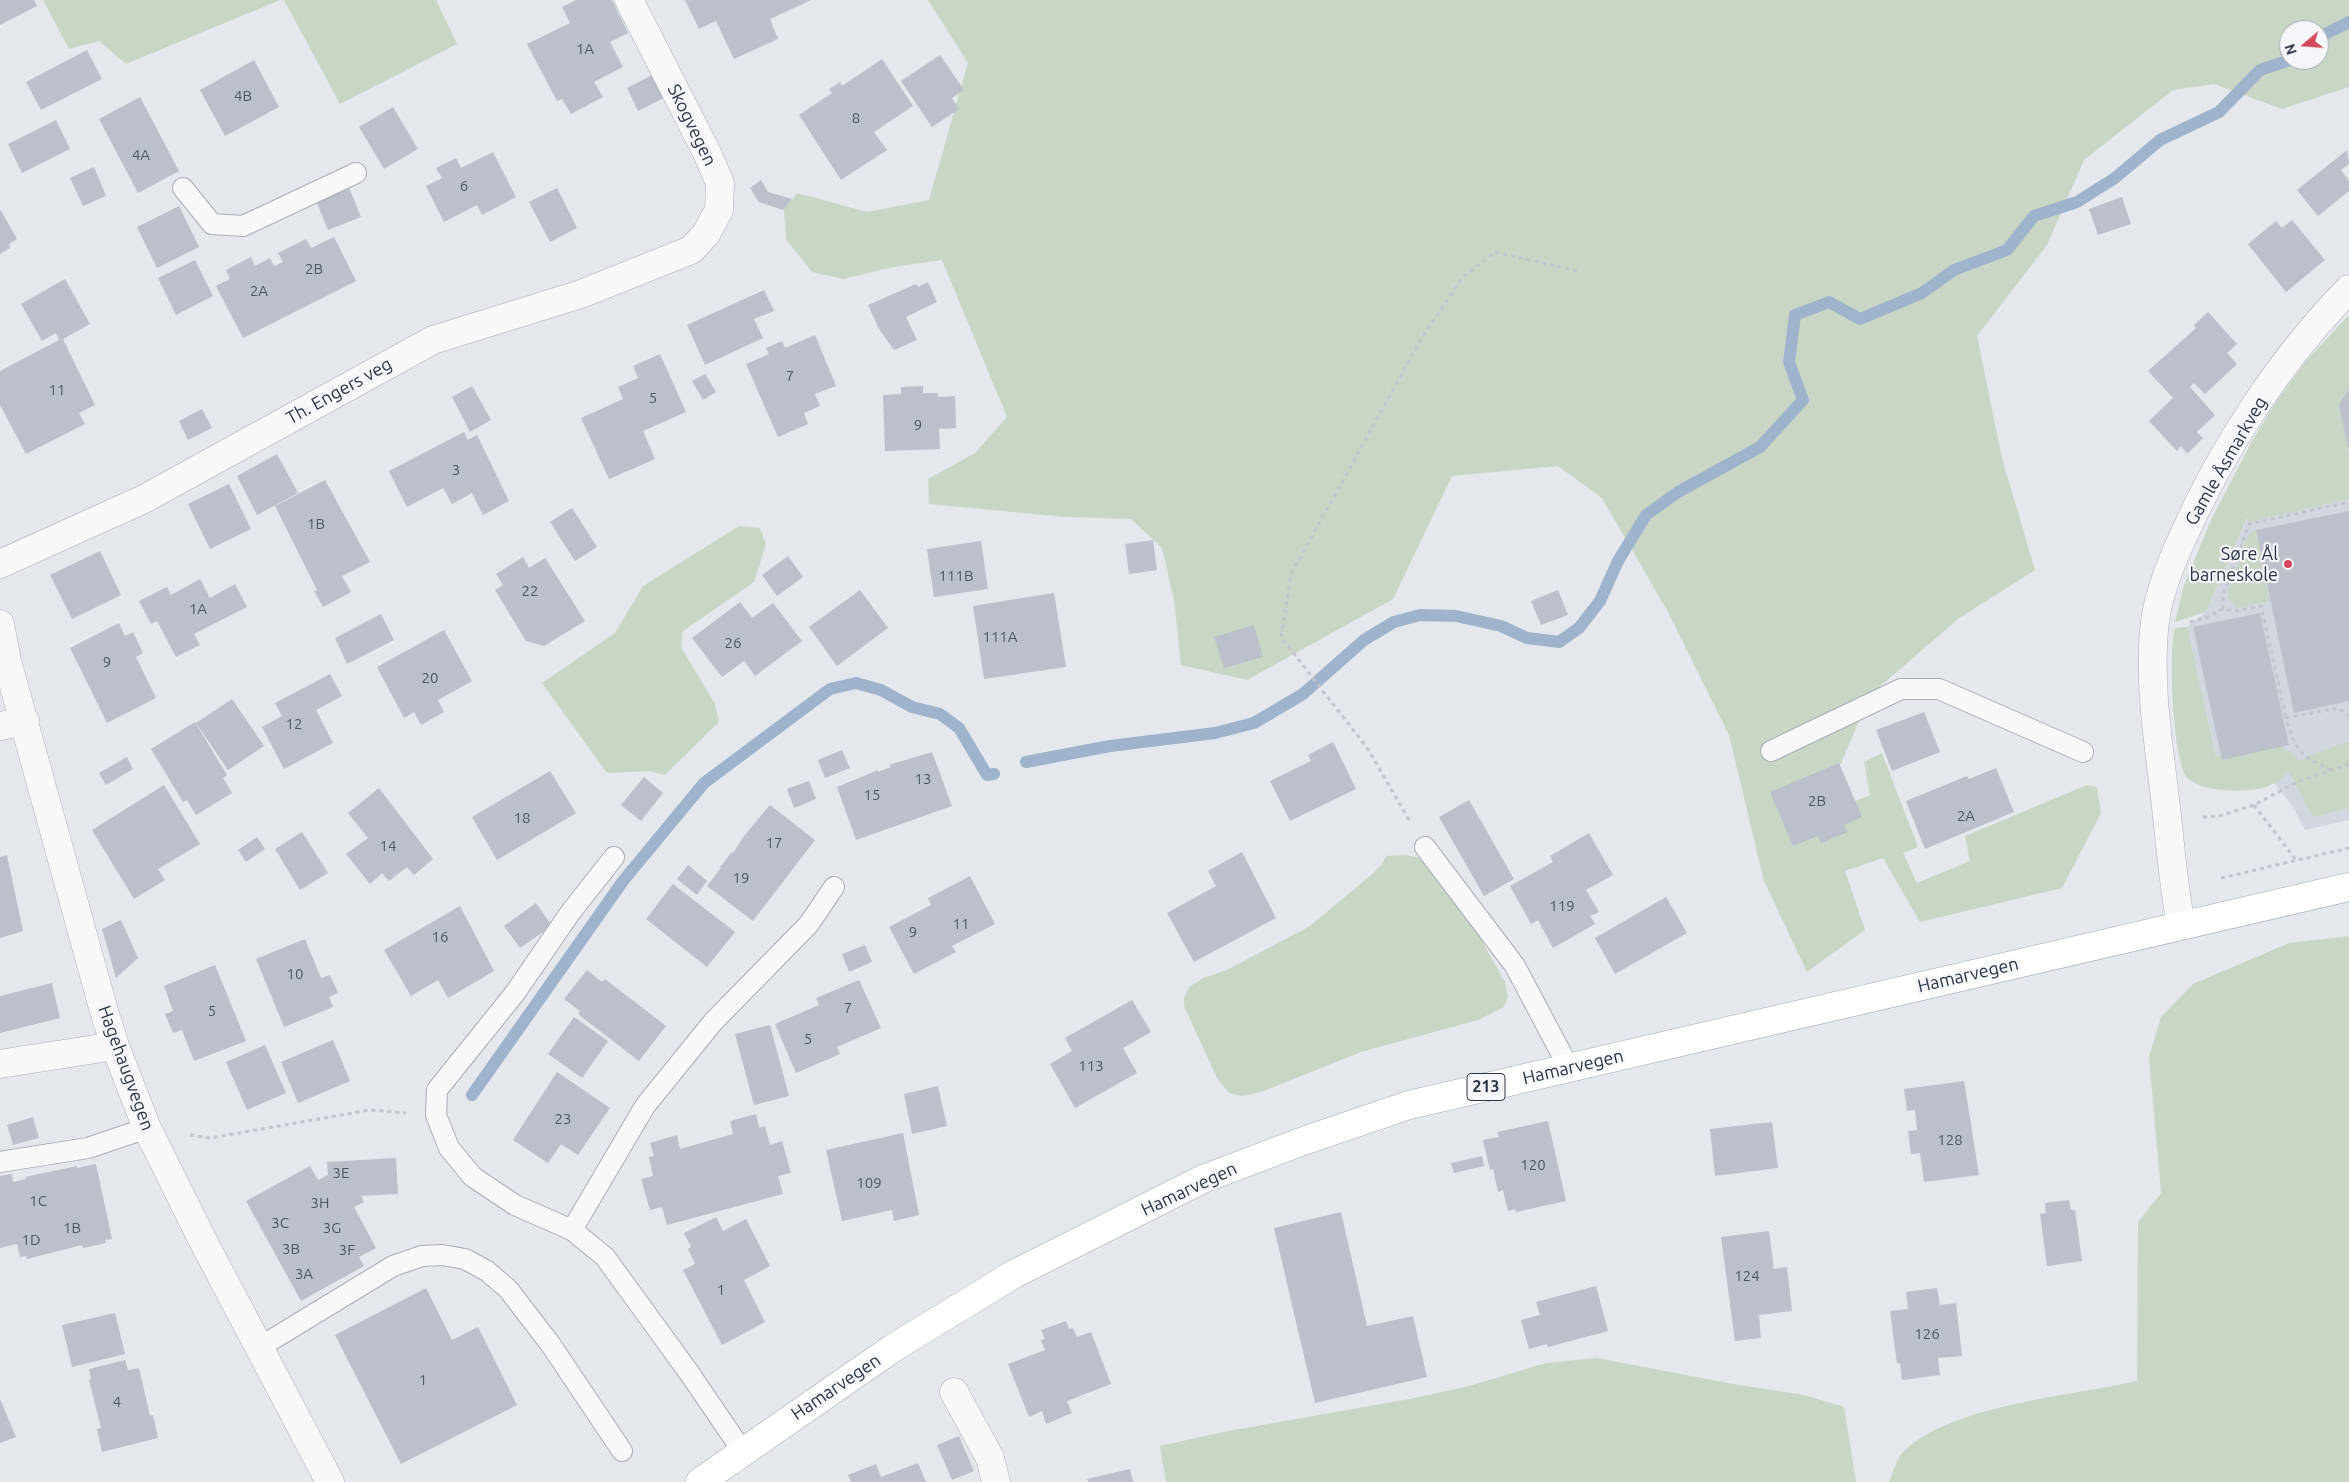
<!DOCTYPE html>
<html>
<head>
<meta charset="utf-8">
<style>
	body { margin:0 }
	#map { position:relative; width:2349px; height:1482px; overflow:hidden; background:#e4e7ec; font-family:Ubuntu,sans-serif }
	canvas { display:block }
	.north { position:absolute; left:2279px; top:20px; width:50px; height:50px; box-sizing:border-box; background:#f4f6f9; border:1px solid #a4a8b1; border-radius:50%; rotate:252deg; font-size:14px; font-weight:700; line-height:20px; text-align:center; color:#2b3445 }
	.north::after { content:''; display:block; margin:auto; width:18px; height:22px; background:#d1495b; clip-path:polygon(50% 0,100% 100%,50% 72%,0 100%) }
</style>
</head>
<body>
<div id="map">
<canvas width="2349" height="1482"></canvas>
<div class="north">N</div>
</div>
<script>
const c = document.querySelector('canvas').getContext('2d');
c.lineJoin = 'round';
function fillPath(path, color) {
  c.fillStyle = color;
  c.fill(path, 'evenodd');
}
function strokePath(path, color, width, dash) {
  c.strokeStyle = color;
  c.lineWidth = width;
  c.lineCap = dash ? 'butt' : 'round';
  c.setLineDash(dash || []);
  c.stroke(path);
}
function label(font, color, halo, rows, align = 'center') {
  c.font = font + ' Ubuntu,sans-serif';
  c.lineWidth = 4.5;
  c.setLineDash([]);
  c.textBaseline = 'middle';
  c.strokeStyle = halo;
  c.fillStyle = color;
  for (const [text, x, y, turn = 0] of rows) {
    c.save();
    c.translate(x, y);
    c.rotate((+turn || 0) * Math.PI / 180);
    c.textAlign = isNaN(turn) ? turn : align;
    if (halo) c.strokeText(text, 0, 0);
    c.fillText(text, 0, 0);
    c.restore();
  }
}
fillPath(new Path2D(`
	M2349,389V820L2305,830L2292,805L2271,779L2216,757L2187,627L2206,612L2248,517L2339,404Z`), '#d2d6de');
fillPath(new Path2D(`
	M43,0H280L126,64L99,41L69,49Z
	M284,0H436L457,44L340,104Z
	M928,0H2349V87L2282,109L2214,84L2173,90L2084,160L2047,245L1977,336L2002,458L2035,570L1958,619L1870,695L1823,806L1826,813L1870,795L1864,762L1882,753L1918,847L1903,853L1917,883L1970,861L1965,836L2087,785L2097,787L2101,813L2062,888L1920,922L1883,858L1845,871L1865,930L1807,972L1764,881L1729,735L1668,612L1602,498L1558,466L1452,476L1393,599L1247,680L1181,665L1174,600L1162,548L1131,519L1065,517L929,504L928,479L975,453L1007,417L942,260L893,267L843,279L812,272L786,239L784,209L797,193L867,212L929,200L968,63ZM2289,30H2319V60H2289Z
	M2349,315V389L2339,404L2349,452V499L2249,522L2247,518L2206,612L2175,622L2184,585L2211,520L2251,443L2274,405L2305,362Z
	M739,526L760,528L766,544L754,582L683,631L681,647L715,704L719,722L665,775L649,771L607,773L542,683L615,633L643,586Z
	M2256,530L2270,601L2237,608L2229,599L2228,591L2247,537Z
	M2187,627L2216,757L2275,744L2294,754L2298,761L2337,745L2349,742V808L2313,817L2289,772C2282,778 2275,784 2266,787C2248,793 2198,793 2186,776C2173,756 2168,651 2175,628Z
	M1407,855L1423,859L1470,920L1505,982L1508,997L1504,1007L1478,1020L1361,1052L1261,1092L1242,1096L1229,1093L1217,1078L1184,1006V998L1189,987L1203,978L1227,970L1310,926L1371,875L1382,864L1386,856Z
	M2349,936V1482H1889C1893,1473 1897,1457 1904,1451C1952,1405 2071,1396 2137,1381L2138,1222L2161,1193L2149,1057L2161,1017L2193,984L2289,943Z
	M1597,1358L1733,1384L1804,1395L1844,1407L1856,1482H1166L1160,1446L1223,1432L1415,1398L1469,1386L1546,1363Z`), '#c9d6c5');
strokePath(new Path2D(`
	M2319,37L2349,22
	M1026,762L1110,746L1215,733L1254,723L1303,694L1364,640L1394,622L1420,615L1456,616L1501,626L1527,638L1559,642L1579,628L1600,601L1618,561L1646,515L1678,492L1760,447L1803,400L1789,362L1795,315L1829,302L1860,319L1922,293L1954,270L2007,250L2034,216L2077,202L2115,178L2160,140L2219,112L2260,70L2290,60
	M472,1095L623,881L704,783L830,689L856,683L881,690L912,707L940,714L959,728L987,775L994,774`), '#9fb4cc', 12);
fillPath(new Path2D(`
	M0,0H34L37,6L0,25Z
	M576,0H612L628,33L610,42L623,67L594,82L603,97L571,114L562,99L557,101L527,44L570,23L562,7Z
	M685,0H811L770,19L778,39L734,59L716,21L699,29Z
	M87,50L102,79L41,110L26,82Z
	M940,55L964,90L952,98L959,109L932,127L901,81Z
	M882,59L913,106L874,132L887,150L841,180L799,115L832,93L829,89L840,82L842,86Z
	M254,60L279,107L225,136L200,90Z
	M656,73L668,96L638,111L627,88Z
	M140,97L179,171L138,193L99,119Z
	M393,107L418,149L384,169L359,127Z
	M56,120L70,149L22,173L8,144Z
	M2347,150L2349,164L2341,170L2349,181V191L2318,216L2297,190Z
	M493,152L516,197L482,215L477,205L444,222L426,186L442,178L436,168L456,158L461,168Z
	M94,167L106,196L83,206L70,178Z
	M761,180L768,192L792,199L783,210L759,202L750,188Z
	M348,185L361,217L328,230L315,198Z
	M557,188L577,228L550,242L529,202Z
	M2122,197L2131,224L2098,235L2089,209Z
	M179,206L199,247L157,268L137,227Z
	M0,209L17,239L9,244L10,248L0,254Z
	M2292,220L2325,260L2286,292L2248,244L2276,221L2282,228Z
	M334,237L356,281L243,338L216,286L230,279L226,270L251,257L255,266L270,258L274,266L283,262L278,253L306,239L311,248Z
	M195,260L213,296L176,315L158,278Z
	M65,279L90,324L63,339L95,405L79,413L85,424L26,454L0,405V371L59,340L56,333L42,341L21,304Z
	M928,282L937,302L906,317L917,340L894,350L879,329L868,305L916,284L918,287Z
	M764,290L774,311L754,319L763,338L705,365L687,325Z
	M2208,312L2237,344L2227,353L2237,364L2205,394L2194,383L2190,387L2215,415L2197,432L2203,438L2187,454L2181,446L2177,451L2149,421L2173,398L2148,371L2196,328L2194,325Z
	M815,335L836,386L815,394L820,406L804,413L808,424L778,437L746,364L769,354L766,348L782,341L785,348Z
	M660,354L686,412L643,431L655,459L609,479L581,418L623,399L618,387L638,378L633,366Z
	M705,374L716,392L703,400L692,381Z
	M472,386L491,420L470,432L452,397Z
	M923,386V393H938V397L955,396L956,428L939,429L940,449L885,451L883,395L901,394V387Z
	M2349,389V447H2348L2339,404Z
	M202,409L212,428L188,440L179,421Z
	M464,432L468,440L477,435L509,501L483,515L472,493L452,504L443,488L407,507L389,471Z
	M277,454L298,493L257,515L237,476Z
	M325,480L370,562L342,576L351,592L323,607L314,591L317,590L275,506Z
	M229,484L251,529L210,549L188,504Z
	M572,508L597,547L575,561L550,522Z
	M2349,511V701L2294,713L2256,530Z
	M1153,540L1157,570L1129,574L1125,544Z
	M981,541L988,589L934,597L927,549Z
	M100,551L121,595L72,619L50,575Z
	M788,556L803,577L777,596L762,575Z
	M523,557L529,568L545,558L585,621L544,646L526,641L495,590L503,585L496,574Z
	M200,579L210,598L235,584L247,607L194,634L200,645L176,657L157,621L151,624L139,601L167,587L171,595Z
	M860,590L888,628L837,666L809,627Z
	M1558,590L1568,615L1541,625L1531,601Z
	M1054,593L1066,667L984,679L973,606Z
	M740,602L752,618L773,603L802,641L755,676L744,661L722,677L692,638Z
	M2260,613L2289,745L2222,760L2193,627Z
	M381,614L394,640L347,664L335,638Z
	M119,623L125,636L133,632L143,653L136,657L156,698L107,723L70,648Z
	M1254,625L1263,657L1224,668L1214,637Z
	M444,630L472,681L438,700L444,712L421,725L414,712L404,718L377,667Z
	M330,674L342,696L316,710L333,743L284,769L262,727L282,716L275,703Z
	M232,699L264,746L228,770L196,723Z
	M1924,712L1940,752L1892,771L1876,730Z
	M195,722L227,775L223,778L232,793L196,815L187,800L183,802L151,749Z
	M1333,742L1356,789L1290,821L1270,781L1311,761L1308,755Z
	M842,750L850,768L825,778L818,760Z
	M932,752L952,806L856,840L837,787L878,770V772L891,767L889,765Z
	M127,757L133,769L106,785L99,773Z
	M1839,763L1862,817L1844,825L1848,832L1821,843L1818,836L1793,846L1770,792Z
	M1996,768L2014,812L1925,849L1906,801L1967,776L1969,779Z
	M550,771L576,813L497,860L472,817Z
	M644,777L663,793L641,821L621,805Z
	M809,781L816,799L794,808L787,789Z
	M164,785L200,844L158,869L165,880L134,899L92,830Z
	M379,788L433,859L414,875L407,867L389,881L382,873L370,884L346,854L368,838L348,813Z
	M1469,800L1514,879L1484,896L1439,817Z
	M770,805L815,840L753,921L707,886L721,868L720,867L732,852L733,853L744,836Z
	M302,832L328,873L300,890L275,849Z
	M1589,833L1613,875L1586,890L1599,912L1590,916L1595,924L1553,948L1538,920L1531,924L1510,886L1553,862L1550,856Z
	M257,837L265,849L246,862L238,850Z
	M1242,852L1276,918L1194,962L1167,913L1216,886L1208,871Z
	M7,855L23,931L0,938V857Z
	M688,865L707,881L697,895L677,879Z
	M970,876L995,924L952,946L956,952L914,974L889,927L931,905L928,898Z
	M673,884L735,932L707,967L646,919Z
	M1666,897L1687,933L1615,974L1595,938Z
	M536,903L552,926L520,948L504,926Z
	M460,906L494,971L448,998L438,980L411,996L384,950Z
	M121,920L138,958L116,978L102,929Z
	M305,939L321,978L330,975L338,993L329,997L333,1007L284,1027L256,959Z
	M865,945L872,962L849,972L842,954Z
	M215,965L246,1041L194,1061L182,1030L173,1033L165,1014L173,1011L164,986Z
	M587,970L602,982L605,979L666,1026L639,1061L578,1014L580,1011L564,999Z
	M859,980L881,1028L837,1047L840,1054L796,1073L775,1024L819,1005L816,998Z
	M52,983L60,1018L0,1033V996Z
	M1132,1000L1151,1032L1123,1048L1137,1073L1075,1108L1050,1064L1072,1051L1065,1038Z
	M574,1017L608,1041L582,1078L548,1054Z
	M770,1025L789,1096L754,1105L735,1034Z
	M333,1040L350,1081L298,1103L281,1062Z
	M265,1045L286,1093L247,1110L226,1062Z
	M557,1072L610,1108L578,1155L561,1144L548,1163L513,1140Z
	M1964,1081L1979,1175L1924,1182L1920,1153L1911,1154L1908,1131L1917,1130L1915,1110L1907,1111L1904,1089Z
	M938,1086L947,1126L912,1134L904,1094Z
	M756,1114L759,1128L765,1126L770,1145L782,1141L791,1173L778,1176L783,1194L667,1225L662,1207L650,1210L641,1179L653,1176L649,1157L654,1156L650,1143L677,1135L680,1149L733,1134L730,1121Z
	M33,1117L39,1138L13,1145L7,1125Z
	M1548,1121L1566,1201L1516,1212L1515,1209L1508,1211L1503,1190L1498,1192L1493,1169L1490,1170L1483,1140L1499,1137L1497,1132Z
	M1772,1122L1778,1168L1715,1176L1710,1129Z
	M903,1133L919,1215L894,1221L892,1210L842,1221L826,1150Z
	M1482,1156L1484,1166L1454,1173L1451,1163Z
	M396,1158L398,1194L361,1196L364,1202L354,1207L376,1248L359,1257L364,1266L301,1301L246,1201L310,1166L318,1180L328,1175L327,1162Z
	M96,1164L112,1239L105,1240L106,1243L83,1248L82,1245L27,1259L26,1256L20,1257L17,1244L0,1248V1176L12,1174L13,1182L26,1179L25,1177L77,1166V1168Z
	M2069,1200L2071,1210H2075L2082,1261L2047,1266L2040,1214L2046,1213L2045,1203Z
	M1341,1212L1367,1326L1413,1316L1427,1377L1315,1403L1274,1228Z
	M716,1217L723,1231L746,1219L770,1266L744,1280L765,1322L722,1345L683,1270L695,1264L688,1249L691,1247L684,1233Z
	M1769,1231L1774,1269L1787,1267L1792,1311L1759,1315L1761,1338L1735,1341L1721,1237Z
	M1596,1286L1608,1331L1548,1347L1547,1344L1529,1349L1521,1320L1540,1315L1536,1302Z
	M426,1288L452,1340L478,1327L517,1405L401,1464L335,1335Z
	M1937,1288L1940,1305L1956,1303L1962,1356L1938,1358L1940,1375L1902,1380L1900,1363L1897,1364L1890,1311L1908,1309L1906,1292Z
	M115,1313L125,1354L72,1367L62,1325Z
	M1066,1321L1069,1329L1073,1328L1077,1337L1091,1332L1111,1384L1067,1401L1072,1413L1046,1424L1042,1411L1029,1417L1008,1364L1045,1350L1041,1340L1045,1339L1041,1330Z
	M125,1360L128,1370L139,1368L150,1416L153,1415L158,1438L102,1452L97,1429L101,1428L89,1380L91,1379L89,1369Z
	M0,1399L16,1437L0,1443Z
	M959,1436L974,1471L952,1480L937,1445Z
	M918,1463L926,1482H851L848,1475L876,1464L881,1477Z
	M1130,1469L1133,1482H1088L1087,1479Z`), '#bbc0ca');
const lane = new Path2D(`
	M183,188L212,224L243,226L356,173
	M1771,751L1901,689H1939L2083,752
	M1425,847L1515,966L1569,1068
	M614,857L570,913L515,993L437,1090L436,1115L449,1148L473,1177L515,1205L572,1230L605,1257L690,1374L743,1452
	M0,1162L88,1148L147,1128
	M572,1230L645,1106L713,1022L809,924L834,887
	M260,1347L393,1266L422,1256L442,1255L465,1259L487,1271L508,1289L551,1345L622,1451`);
const street = new Path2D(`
	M0,564L144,499L433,340L581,294L691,250L706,234L719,210L720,183L707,153L629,0
	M0,624L7,661L104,1011L115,1046L147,1128L202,1239L330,1482
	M0,726L25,721
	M2181,925C2173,883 2170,841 2165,798C2158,739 2148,680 2155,621C2159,592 2170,565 2182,539C2221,450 2281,358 2349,289
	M0,1064L115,1046
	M954,1392L990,1458L996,1482`);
const primary = new Path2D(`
	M700,1482L893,1348L1014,1274L1203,1179L1306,1140L1409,1105L2349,887`);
strokePath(lane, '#a9aeb7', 22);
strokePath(street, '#a9aeb7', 29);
strokePath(primary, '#a3abb8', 29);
strokePath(new Path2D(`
	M2223,609V595L2249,524L2349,502
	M2190,622L2208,617L2223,609L2236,611L2261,606L2286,718
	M2331,770C2301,756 2295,751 2286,718L2338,708L2349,716
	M2254,805L2296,860
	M2203,817L2219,816L2254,805L2297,782L2349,764
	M1409,820L1368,749L1281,637L1291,574L1423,336L1463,277L1495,252L1577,271
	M2221,878L2349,848
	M190,1135L210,1138L370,1110L406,1113`), '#c2c5cb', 3, [4, 4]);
strokePath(lane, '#f7f8fa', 20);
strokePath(street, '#f7f8fa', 28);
strokePath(primary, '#fff', 28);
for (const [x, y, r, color] of [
	[2288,564,5,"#d1495b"]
]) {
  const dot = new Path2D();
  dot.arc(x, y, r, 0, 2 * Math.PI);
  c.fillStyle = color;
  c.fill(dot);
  strokePath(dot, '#f4f6f9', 2);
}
label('15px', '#4f5766', null, [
	["1A",585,49],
	["4B",243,96],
	["8",856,118],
	["4A",141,155],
	["6",464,186],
	["2B",314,269],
	["2A",259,291],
	["7",790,376],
	["11",57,390],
	["5",653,398],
	["9",918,425],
	["3",456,470],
	["1B",316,524],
	["111B",956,576],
	["22",530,591],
	["1A",198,609],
	["111A",1000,637],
	["26",733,643],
	["9",107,662],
	["20",430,678],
	["12",294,724],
	["13",923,779],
	["15",872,795],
	["2B",1817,801],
	["2A",1966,816],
	["18",522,818],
	["17",774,843],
	["14",388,846],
	["19",741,878],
	["119",1562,906],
	["11",961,924],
	["9",913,932],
	["16",440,937],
	["10",295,974],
	["7",848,1008],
	["5",212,1011],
	["5",808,1039],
	["113",1091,1066],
	["23",563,1119],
	["128",1950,1140],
	["120",1533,1165],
	["3E",341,1173],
	["109",869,1183],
	["1C",38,1201],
	["3H",320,1203],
	["3C",280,1223],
	["1B",72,1228],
	["3G",332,1228],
	["1D",31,1240],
	["3B",291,1249],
	["3F",347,1250],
	["3A",304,1274],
	["124",1747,1276],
	["1",721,1290],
	["126",1927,1334],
	["1",423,1380],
	["4",117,1402]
]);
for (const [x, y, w] of [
	[1486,1087,38]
]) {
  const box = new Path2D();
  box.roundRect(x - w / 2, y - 13.5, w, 27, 4);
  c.fillStyle = '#f4f6f9';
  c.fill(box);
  strokePath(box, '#2b3445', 1);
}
label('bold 16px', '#2b3445', null, [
	["213",1486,1087]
]);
label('18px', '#2b3445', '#f4f6f9', [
	["Skogvegen",692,125,64],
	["Th. Engers veg",339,391,-29],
	["Gamle Åsmarkveg",2226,461,-60],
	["Hamarvegen",1968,975,-13],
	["Hamarvegen",1573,1067,-13],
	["Hagehaugvegen",126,1068,70],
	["Hamarvegen",1189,1189,-25],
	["Hamarvegen",836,1387,-34]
]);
label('18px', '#2b3445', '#f4f6f9', [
	["Søre Ål",2278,554],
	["barneskole",2278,575]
], 'right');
</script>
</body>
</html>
